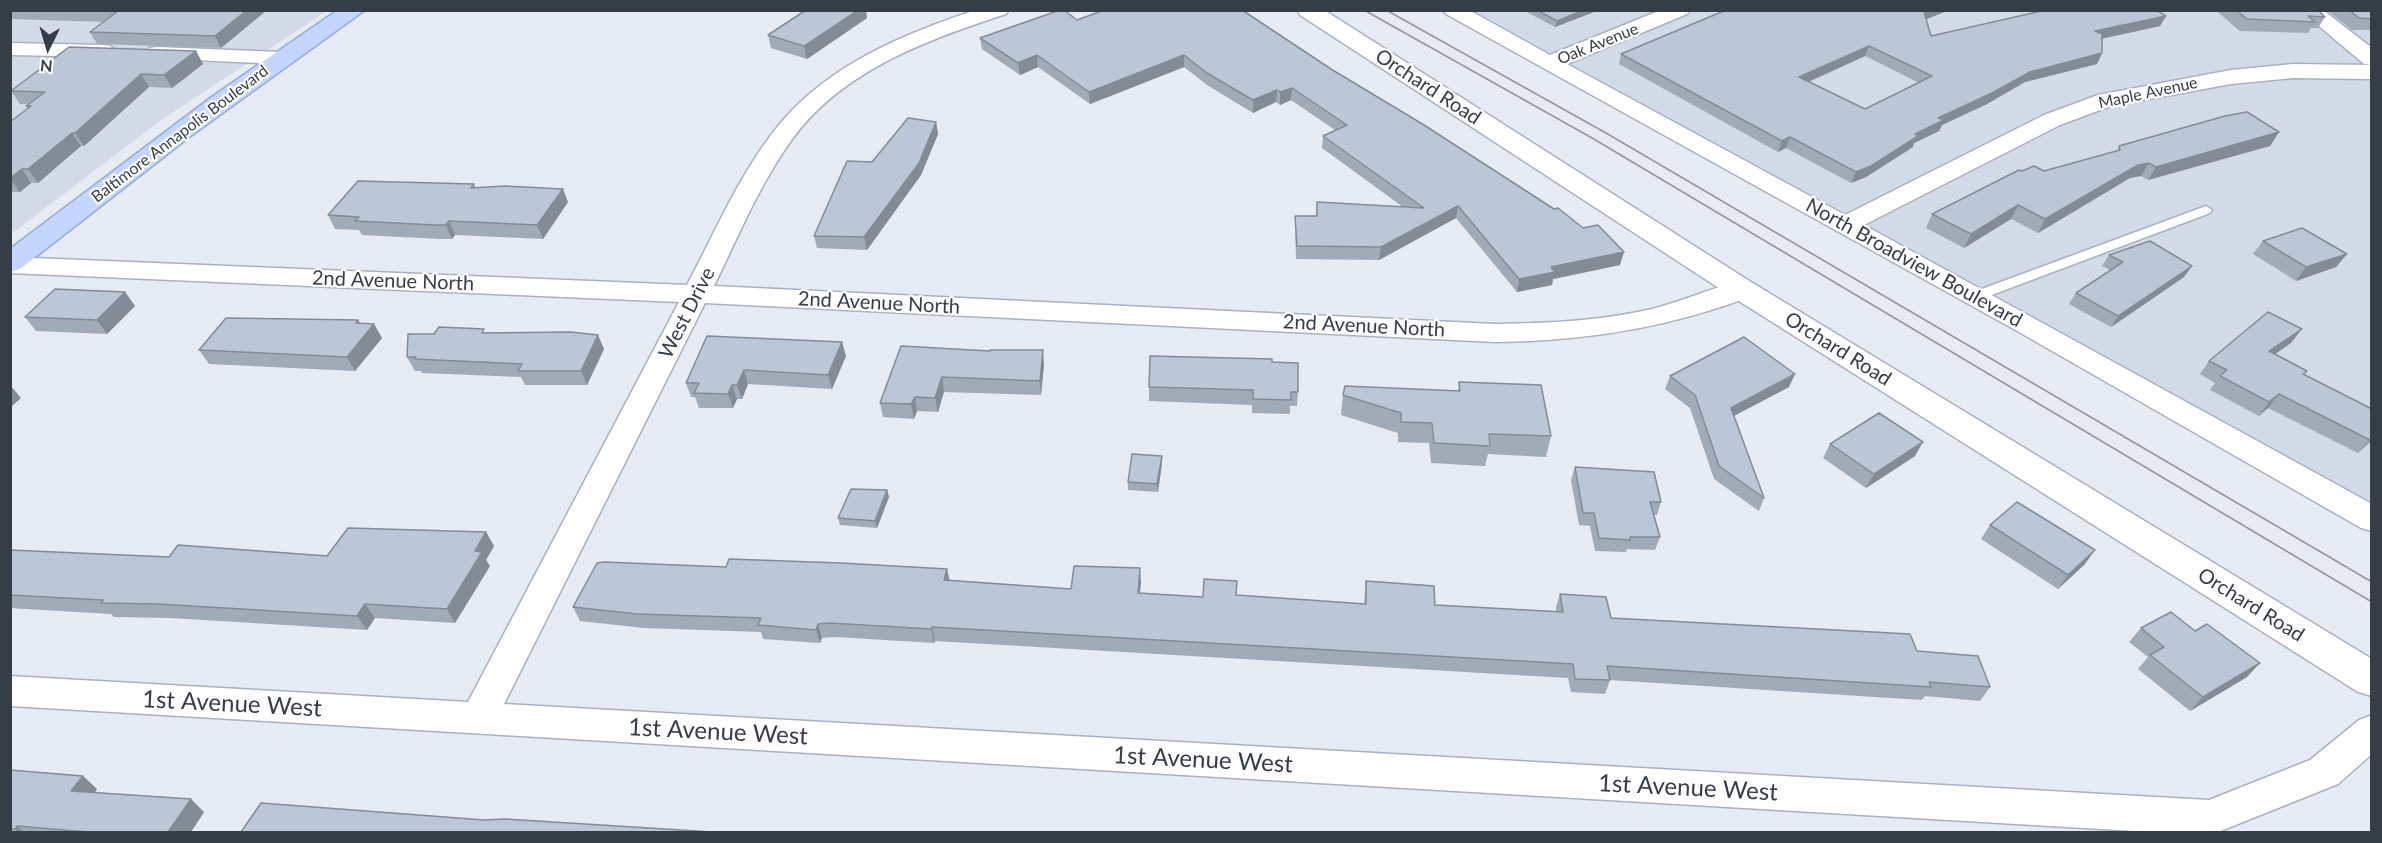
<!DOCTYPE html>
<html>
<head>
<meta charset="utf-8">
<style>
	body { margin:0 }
	#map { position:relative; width:2382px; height:843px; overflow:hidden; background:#e6ebf4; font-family:Lato,sans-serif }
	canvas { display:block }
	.frame { position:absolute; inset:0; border:12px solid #353d47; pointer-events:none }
	.north { position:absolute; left:18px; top:18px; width:60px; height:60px; -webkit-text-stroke:4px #fff; paint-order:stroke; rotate:185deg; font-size:16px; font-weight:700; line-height:24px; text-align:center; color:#353d47 }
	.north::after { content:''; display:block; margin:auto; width:21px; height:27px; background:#353d47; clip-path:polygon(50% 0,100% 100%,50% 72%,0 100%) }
</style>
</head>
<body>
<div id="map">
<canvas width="2382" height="843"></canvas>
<div class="frame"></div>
<div class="north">N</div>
</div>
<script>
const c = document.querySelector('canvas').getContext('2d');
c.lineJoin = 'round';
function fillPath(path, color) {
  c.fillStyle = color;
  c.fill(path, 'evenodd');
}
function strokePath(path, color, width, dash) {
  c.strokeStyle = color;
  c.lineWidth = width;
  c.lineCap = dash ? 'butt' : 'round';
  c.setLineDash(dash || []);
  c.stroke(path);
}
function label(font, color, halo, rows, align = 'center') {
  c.font = font + ' Lato,sans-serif';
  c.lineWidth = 4.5;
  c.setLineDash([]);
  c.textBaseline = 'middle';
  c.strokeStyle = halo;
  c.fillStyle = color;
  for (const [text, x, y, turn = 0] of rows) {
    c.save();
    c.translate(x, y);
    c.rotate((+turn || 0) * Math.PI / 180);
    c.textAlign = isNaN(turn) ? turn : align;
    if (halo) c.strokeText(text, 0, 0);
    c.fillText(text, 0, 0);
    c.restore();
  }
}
fillPath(new Path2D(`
	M11,11H327L164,118L11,234Z
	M1473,11H2371V504Z`), '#d4dbe8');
const service = new Path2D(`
	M2206,206L2212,210L2210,213L1981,299L1976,300L1969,296L1971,293Z`);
const minor = new Path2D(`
	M976,10H1009L1006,14C929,39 843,70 793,138C760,183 738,237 714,286L1495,324C1548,323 1601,321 1652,309C1683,301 1711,288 1741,281L1751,283L1754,289C1747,300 1727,305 1714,309C1642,332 1571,341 1495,342L705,303L504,704L2209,800L2310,760L2359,720L2372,715V754L2338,784L2218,832H2152L10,706V676L468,702L679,302L10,273V257L687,285C715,232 740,173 778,126C828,65 903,34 976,10Z
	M1443,10H1469L1550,55L1661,10H1690L1687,14L1567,64L1845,215L2044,115L2098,95L2231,70L2293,64L2372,65V79L2293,78L2231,84L2111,106L2060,125L1864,225L2372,504V531L2361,528L2019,332L1446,14Z
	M2300,10H2323L2372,48V65L2364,64Z
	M10,43L103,45L111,46L114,51L111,56L103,57L10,55Z
	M157,47L281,52L289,53L292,58L289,63L281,64L149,58L146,53L149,48Z`);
const tertiary = new Path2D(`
	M1297,10H1324L1751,282L2372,659V696L2358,692L1731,296L1300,15Z`);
const secondary = new Path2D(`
	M338,10H365L188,138L20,269L10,272V249L213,96Z`);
strokePath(service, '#a8b2bf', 3);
strokePath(minor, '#a8b2bf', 3);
strokePath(tertiary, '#a8b2bf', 3);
strokePath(secondary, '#96abd9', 3);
fillPath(service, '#fff');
fillPath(minor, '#fff');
fillPath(tertiary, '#fff');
fillPath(secondary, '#c4d6ff');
strokePath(new Path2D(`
	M1364,10L1592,138L2372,602
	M1386,10L1606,133L2372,582`), '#969696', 1.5);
fillPath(new Path2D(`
	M10,10H267L221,48L97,44L90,32L104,22L10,19Z
	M1242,10L1620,265L1553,279L1552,285L1517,292L1456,218L1379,260L1296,259L1295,229V216H1316L1317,202L1403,207L1322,148L1323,136L1335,130L1291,100L1280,105L1276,102L1253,113L1207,85L1184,67L1090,104L1038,67L1020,75L982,49L980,38L1077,20Z
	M1523,10H1599L1555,27Z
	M1726,10H1949L1926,19L1931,36L2160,26L2102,39V53L2097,64L2025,82L1987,104L1942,125L1939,131L1914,143L1913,147L1866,177L1851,183L1786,148L1778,152L1619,64L1621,54ZM1865,56L1919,83L1865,109L1808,82Z
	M2215,10H2318L2325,17L2318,28H2311L2308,33L2240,31Z
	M2327,10H2372V30H2352Z
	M867,18L807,59L771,48L768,35Z
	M196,51L203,64L172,88L149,87L84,146H81L38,183H31L20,192H10V122L28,109L26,106L28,104H20L11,91Z
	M936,122L938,134L921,175L867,250L817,248L814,236L872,162Z
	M2279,132L2270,146L2148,180L2141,176L2130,178L2038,233L2011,219L1964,248L1926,228L1932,214L2022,171H2044L2117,151L2119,146Z
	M474,184L476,188L568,202L543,239L455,235L452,239H440L362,235L359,230L335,229L328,215Z
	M2263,241L2347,254L2336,267L2296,281L2253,254Z
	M2109,255L2192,266L2184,277L2111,327L2069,304L2076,293L2110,270L2102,266Z
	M125,292L135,306L107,334L36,331L25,317Z
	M358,320L360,323L374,324L382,338L355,371L209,364L199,350Z
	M486,333L604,349L587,385H525L521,377L422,373L421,371H415L407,357Z
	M707,336L846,356L832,389L748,384L742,399H737L733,408H699L695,397H691L686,383Z
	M2291,343L2275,354L2307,371L2304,375L2372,409V440L2358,453L2268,408L2259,416L2210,390L2215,383L2200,374L2209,361Z
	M901,346L1044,364L1041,395L944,392L938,412L917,411L914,419L883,417L880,403Z
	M1272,362L1298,392L1297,406H1290V414L1252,413V405L1149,401V387Z
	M1670,376L1789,387L1734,416L1764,498L1759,511L1714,479L1690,408L1665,389Z
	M1459,382L1551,436L1546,457L1488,454L1485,466L1431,463L1429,443L1398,442V433L1341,415L1343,395L1458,391Z
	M1830,444L1915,456L1866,488L1823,458Z
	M1162,463L1158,492L1128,490V482Z
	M1575,467L1661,502L1657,515H1653L1660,537L1655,550L1627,549L1626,552L1595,551L1590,526L1579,525L1571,480Z
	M887,490L889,497L877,528L840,525L838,518Z
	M1990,525L2085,564L2058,589L1981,539Z
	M486,532L494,546L486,560L490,566L455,623L375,618L367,630L170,618L114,617L111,614L10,608V550L169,557L327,556Z
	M726,567L947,569L949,580L1071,589L1141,582L1140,593L1203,597L1236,595L1364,604L1366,581L1435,605L1556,612V607L1560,594L1611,618L1917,651L1990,687L1980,701L1925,696L1922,700L1610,680L1605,694L1571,692L1568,678L935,641L934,643L835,637L822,638L820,643L763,639L761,632L644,628L580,621L573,607Z
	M2141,628L2247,677L2190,711L2138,669L2148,657L2129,642Z
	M10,770L97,789L95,793L204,812L191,832H10Z`), '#a1abb8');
fillPath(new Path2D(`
	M247,10H267L221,48L215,36Z
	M858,10H866L867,18L807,59L804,46Z
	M1584,10H1599L1555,27L1557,21Z
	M1927,10H1949L1920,22L1924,12Z
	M2166,16L2160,26L2090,41L2095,31Z
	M1869,46L1865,56L1795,88L1799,77Z
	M196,51L203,64L172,88L164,75Z
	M2102,53L2097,64L2025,82L1987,104L1942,125L1939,131L1914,143L1913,147L1866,177L1851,183L1856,172L1915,134L1938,118L2030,72Z
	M1037,55L1038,67L1020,75L1018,63Z
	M1184,55V67L1090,104L1089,92Z
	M141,74L149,87L84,146L75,133Z
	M1292,88L1291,100L1280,105V92Z
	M1277,90L1276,102L1253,113V100Z
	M936,122L938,134L921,175L867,250L864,237Z
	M2279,132L2270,146L2148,180L2156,167Z
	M72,133L81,146L38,183L28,169Z
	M1790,137L1786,148L1778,152L1782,141Z
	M2149,163L2141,176L2130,178L2038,233L2045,219L2138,165Z
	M22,169L31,183L20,192L10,178Z
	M563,189L568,202L543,239L537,225Z
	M2018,205L2011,219L1964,248L1971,234Z
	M1458,206L1456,218L1379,260L1381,247Z
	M449,221L455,235L452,239L446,225Z
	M1624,252L1620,265L1553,279L1552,285L1517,292L1519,279L1551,267Z
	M2347,254L2336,267L2296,281L2306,267Z
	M2192,266L2184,277L2111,327L2118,316Z
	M125,292L135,306L107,334L97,320Z
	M358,320L366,334L374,324L382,338L355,371L347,357L356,323Z
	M2302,329L2291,343L2259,365L2269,351Z
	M598,335L604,349L587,385L581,371Z
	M842,342L846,356L832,389L828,375Z
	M1043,350L1044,364L1041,395L1040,381Z
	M744,370L748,384L742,399L737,385Z
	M1795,374L1789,387L1726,420L1731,408Z
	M942,377L944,392L938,412L935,398Z
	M10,385L21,398L10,408Z
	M732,385L737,399L733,408L728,394Z
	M2279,394L2268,408L2259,416L2269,402Z
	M915,397L917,411L914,419L911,404Z
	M2372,438V440L2358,453Z
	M1923,442L1915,456L1866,488L1874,474Z
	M1162,456V463L1158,492L1157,484Z
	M887,490L889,497L877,528L875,521Z
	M486,532L494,546L486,560L490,566L455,623L447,609L475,551Z
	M2095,550L2085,564L2058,589L2068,575Z
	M1140,568L1141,582L1138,607V593Z
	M947,569L950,583L944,580Z
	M365,604L375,618L367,630L357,616Z
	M818,624L822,638L820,643L816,630Z
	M932,627L935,641L934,643L931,629Z
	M2260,663L2247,677L2190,711L2203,697Z
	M83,776L97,789L86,804L71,791Z
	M191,799L204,812L191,832H168Z
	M17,826L24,832H18L15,829Z`), '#838b96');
const building = new Path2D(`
	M98,10H247L215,36L90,32L118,11Z
	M806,10H858L804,46L768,35Z
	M1060,10H1064L1077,20L1104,10H1242L1331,69L1424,125L1554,209L1558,208L1583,228L1598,225L1624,252L1551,267L1555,272L1519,279L1458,206L1381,247L1297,246L1295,216H1317V202L1424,208L1323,136L1347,125L1292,88L1280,92L1277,90L1253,100L1207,73L1184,55L1089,92L1037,55L1018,63L980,38Z
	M1537,10H1584L1557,21Z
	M1726,10H1927L1924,12L1931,36L2046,10H2156L2166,16L2095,31L2102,34V53L2030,72L1992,93L1938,118L1944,120L1915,134L1918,136L1871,166L1856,172L1790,137L1782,141L1621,54ZM1869,46L1932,76L1865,109L1799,77Z
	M2236,10H2318L2325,17L2308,16L2315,22L2247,19Z
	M2349,10H2372V19L2359,18Z
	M69,47L196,51L164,75L141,74L75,133H72L28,169H22L10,178V122L31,106H26L45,92L11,91Z
	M2247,112L2279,132L2156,167L2149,163L2138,165L2045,219L2018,205L1971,234L1932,214L2019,170L2022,171L2034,166L2044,171L2120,150L2119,146L2225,116Z
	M908,118L936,122L919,163L864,237L814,236L847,161L872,162Z
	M358,181L474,184L471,188L505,186L563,189L537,225L449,221L446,225H434L355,221L359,217L328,215Z
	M2302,228L2347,254L2306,267L2263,241Z
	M2150,241L2192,266L2118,316L2076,293L2123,262L2109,255Z
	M55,289L125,292L97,320L25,317Z
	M2268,312L2302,329L2269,351L2307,371L2303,374L2372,409V438L2370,440L2279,394L2269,402L2220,376L2227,370L2209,361Z
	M226,318L358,320L356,323L374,324L347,357L199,350Z
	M439,327L484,329L482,333L571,332L598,335L581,371H518L522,364L415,359L416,357H407L408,334H434Z
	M707,336L842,342L828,375L744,370L737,385H732L728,394L694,393L699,383H686Z
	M1744,337L1795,374L1731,408L1764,498L1719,466L1695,395L1670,376Z
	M901,346L990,351V350H1043L1040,381L942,377L935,398L915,397L911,404L880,403Z
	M1150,356L1272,359V362L1298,363V392H1291V400L1253,399V390L1149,387Z
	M1459,382L1541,385L1551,436L1489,434L1490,446L1434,443L1432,423L1401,422V413L1343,395L1345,386L1460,391Z
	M1879,413L1923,442L1874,474L1830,444Z
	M1132,454L1162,456L1157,484L1128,482Z
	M1575,467L1654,472L1661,502H1650L1660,537H1630V540L1599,538L1594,513H1583Z
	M851,489L887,490L875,521L838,518Z
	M2017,502L2095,550L2068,575L1990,525Z
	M348,528L486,532L475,551L482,552L447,609L365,604L357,616L158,604L101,603L103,600L10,595V550L169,557L178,545L327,556Z
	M729,559L841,563L947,569L944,580L1071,589L1074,566L1140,568L1138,593L1203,597L1204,579L1237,581L1236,595L1366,604V581L1434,586L1435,605L1563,612L1560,594L1606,597L1611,618L1910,634L1917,651L1978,656L1990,687L1929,682L1931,687L1607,666L1610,680L1575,679L1573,664L932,627L931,629L830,623L818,624L816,630L758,625L761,618L637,614L573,607L597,563L604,562L726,567Z
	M2171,612L2195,631L2207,624L2260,663L2203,697L2150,655L2164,647L2141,628Z
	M10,770L83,776L71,791L191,799L168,832H88L17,826L15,829H10Z
	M261,803L484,820L505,819L713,832H241Z`);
fillPath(building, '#bbc7d6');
strokePath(building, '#838b96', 1.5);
label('16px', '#353d47', '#fff', [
	["Oak Avenue",1598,44,-22],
	["Maple Avenue",2148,93,-12],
	["Baltimore Annapolis Boulevard",180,134,-37]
]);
label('20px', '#353d47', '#fff', [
	["Orchard Road",1428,87,33],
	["North Broadview Boulevard",1914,263,29],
	["2nd Avenue North",393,281,2],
	["2nd Avenue North",879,303,3],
	["West Drive",687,313,-63],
	["2nd Avenue North",1364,326,3],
	["Orchard Road",1838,349,32],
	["Orchard Road",2251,605,32]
]);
label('24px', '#353d47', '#fff', [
	["1st Avenue West",232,704,3],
	["1st Avenue West",718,732,3],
	["1st Avenue West",1203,760,3],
	["1st Avenue West",1688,788,3]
]);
</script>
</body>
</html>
